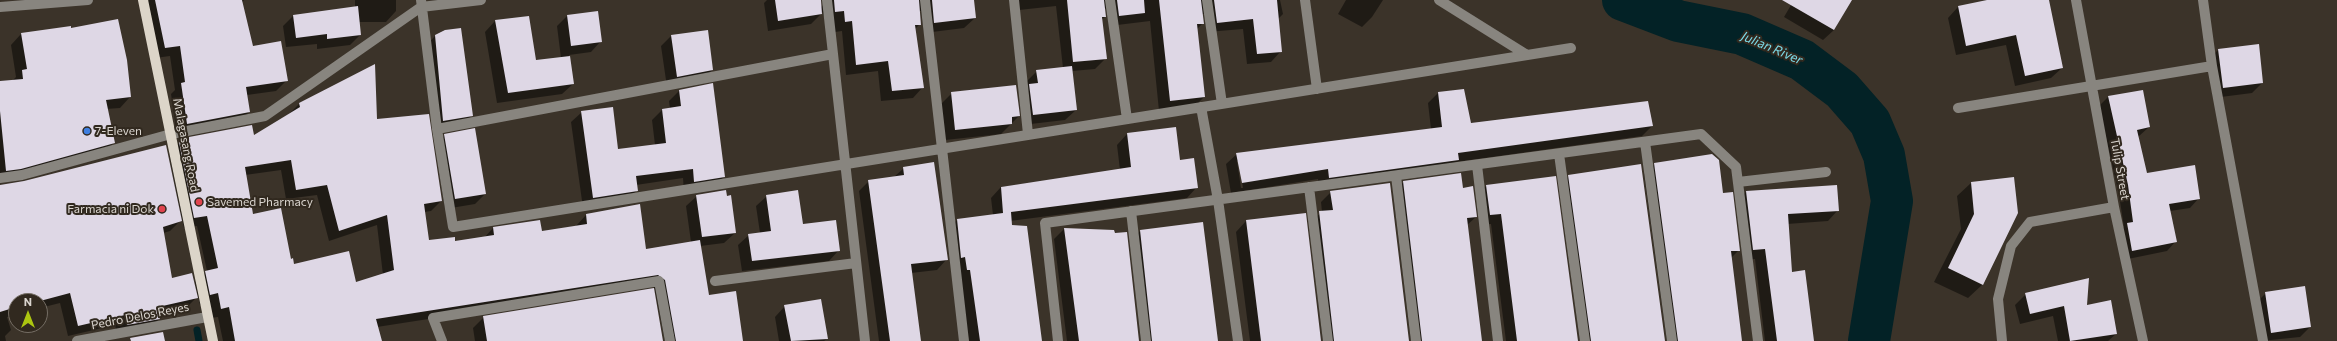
<!DOCTYPE html>
<html>
<head>
<meta charset="utf-8">
<style>
	body { margin:0 }
	#map { position:relative; width:2337px; height:341px; overflow:hidden; background:#3b3329; font-family:Commissioner,sans-serif }
	canvas { display:block }
	.north { position:absolute; left:8px; top:293px; width:40px; height:40px; box-sizing:border-box; background:#31291f; border:1px solid #756e65; border-radius:50%; rotate:0deg; font-size:11px; font-weight:700; line-height:16px; text-align:center; color:#dad5cf }
	.north::after { content:''; display:block; margin:auto; width:14px; height:18px; background:#adc610; clip-path:polygon(50% 0,100% 100%,50% 72%,0 100%) }
</style>
</head>
<body>
<div id="map">
<canvas width="2337" height="341"></canvas>
<div class="north">N</div>
</div>
<script>
const c = document.querySelector('canvas').getContext('2d');
c.lineJoin = 'round';
function fillPath(path, color) {
  c.fillStyle = color;
  c.fill(path, 'evenodd');
}
function strokePath(path, color, width, dash) {
  c.strokeStyle = color;
  c.lineWidth = width;
  c.lineCap = dash ? 'butt' : 'round';
  c.setLineDash(dash || []);
  c.stroke(path);
}
function label(font, color, halo, rows, align = 'center') {
  c.font = font + ' Commissioner,sans-serif';
  c.lineWidth = 4;
  c.setLineDash([]);
  c.textBaseline = 'middle';
  c.strokeStyle = halo;
  c.fillStyle = color;
  for (const [text, x, y, turn = 0] of rows) {
    c.save();
    c.translate(x, y);
    c.rotate((+turn || 0) * Math.PI / 180);
    c.textAlign = isNaN(turn) ? turn : align;
    if (halo) c.strokeText(text, 0, 0);
    c.fillText(text, 0, 0);
    c.restore();
  }
}
fillPath(new Path2D(`
	M149,0H244L242,3L252,47L287,80L276,91L247,95L249,112L239,122L177,134L171,94L175,90L170,56L155,58L145,5Z
	M355,0H396V11L386,22H358L360,35L350,45L317,49V44L286,47L283,26L293,16L355,7Z
	M767,0H821V7L828,0H973L975,18L964,28L924,33L921,11H919L920,24L915,29L923,87L913,98L881,101L878,71L846,75L842,31L835,32L825,22L823,12L811,24L768,31L764,3Z
	M1018,0H1280L1283,14L1278,19L1281,51L1271,62L1247,64L1243,29L1207,32L1204,14H1202L1203,23L1197,29L1204,97L1194,107L1159,111L1150,21L1109,26L1106,9L1104,7L1105,17L1101,20L1106,58L1095,69L1072,71L1076,110L1065,120L1022,125L1026,82L1037,71L1063,68L1056,6L1019,10Z
	M1346,0H1383L1372,17L1362,27L1338,14Z
	M1794,0H1851L1834,30L1823,40L1784,17Z
	M1992,0H2048L2062,68L2051,78L2015,86L2006,45L1956,55L1948,18L1958,7Z
	M567,16L601,41L591,52L569,55L573,84L562,94L497,103L485,32L495,21L535,61L561,58L557,26Z
	M21,34L130,97L120,108L106,109L114,142L103,153L0,180V82L12,81L16,77L11,45Z
	M435,36L472,115L462,126L433,131L425,47Z
	M671,36L712,70L702,80L667,87L661,46Z
	M2218,50L2262,83L2252,93L2213,98L2208,60Z
	M713,84L724,177L713,187L684,192L683,178L636,185L637,190L627,201L583,208L571,122L582,112L617,150L655,145L652,120L662,110L670,109L669,101L679,91Z
	M952,93L1019,116L1001,134L945,140L941,104Z
	M1438,93L1470,124L1652,126L1642,136L1456,162L1448,170L1319,188L1318,179L1231,193L1226,164L1237,154L1431,129L1428,103ZM1237,161H1239L1243,188H1241Z
	M2108,97L2149,127L2138,137L2146,174L2199,198L2190,208L2170,211L2176,241L2167,251L2123,260L2118,233L2124,227L2119,195L2099,106Z
	M299,104L376,120L441,201L431,211L424,212L428,241L454,242L484,238L493,228L540,221L541,232L576,226L586,215L645,250L691,242L686,206L697,196L735,233L724,243L700,246L708,296L742,341H665L655,290L653,285H647L377,327L381,341H223L218,317L211,318L208,303L200,305L195,282L207,271L197,226L184,228L169,153L179,143L189,138L253,137L289,114ZM281,170L286,199L317,195L329,241L377,225L383,275L356,283L294,266L252,215L245,175Z
	M1127,134L1179,161L1197,187L1187,198L1010,221L1041,341H969L947,230L957,220L993,215L991,198L1001,187L1120,170L1117,145Z
	M445,135L485,194L475,204L445,209L435,146Z
	M1655,164L1722,194L1739,250L1730,259L1741,341H1667L1644,174Z
	M904,168L947,259L937,270L911,273L920,341H879L859,191L869,181L894,177Z
	M1569,176L1664,341H1580L1559,186Z
	M1404,182L1462,189L1476,217L1466,226L1481,341H1411L1393,192Z
	M1971,183L2017,213L1982,285L1968,298L1934,282L1961,229L1957,196Z
	M0,185L181,220L170,231L163,233L171,279L196,298L186,308L158,315L159,319L149,329L117,335L115,325L68,336L60,303L40,308V301H16V315L7,317L11,330L5,336L6,341H0Z
	M1486,186L1577,341H1506L1491,224L1479,225L1476,196Z
	M1836,186L1838,210L1828,221L1787,224L1791,273L1813,341H1765L1755,259L1743,260L1736,202L1746,192Z
	M1331,192L1408,341H1323L1309,223L1322,212L1321,202Z
	M767,196L802,225L839,250L829,261L742,271L738,245L749,235L760,233L756,206Z
	M1305,214L1320,341H1250L1236,232L1246,221Z
	M1064,229L1113,231L1138,341H1067L1054,239Z
	M1140,231L1217,341H1141L1130,242Z
	M2266,293L2310,327L2300,337L2261,341L2255,304Z
	M2026,294L2086,306L2116,334L2108,341H2058L2053,316L2020,324L2015,305Z
	M785,306L827,339L824,341H779L775,317Z
	M484,317L662,341H475L473,328Z`), '#0007');
strokePath(new Path2D(`
	M197,330L199,341`), '#032226', 7);
strokePath(new Path2D(`
	M1623,0L1678,21L1742,34L1802,60L1842,90L1870,122L1884,155L1892,201L1869,341`), '#032226', 42);
fillPath(new Path2D(`
	M155,0H242L253,46L281,41L288,81L246,87L250,112L187,124L181,83L185,82L180,46L165,48Z
	M775,0H821L822,14L778,21Z
	M834,0H919L921,25H915L924,88L892,91L888,61L856,65L852,21L845,22L844,11L835,12Z
	M932,0H974L976,18L934,23Z
	M1067,0H1104L1106,17H1102L1107,59L1073,62Z
	M1117,0H1144L1145,13L1119,16Z
	M1159,0H1201L1204,24H1197L1205,97L1170,101Z
	M1214,0H1277L1282,52L1257,54L1253,19L1217,23Z
	M1782,0H1852L1834,30Z
	M1987,0H2049L2063,68L2025,76L2016,35L1966,46L1958,6Z
	M358,6L361,35L327,39V34L296,38L293,15Z
	M598,11L602,42L571,46L567,15Z
	M529,16L536,60L570,56L574,84L508,93L495,20Z
	M118,19L127,60L131,97L106,100L115,143L21,169L6,171L0,111V81L23,79L22,70L27,69L21,33L71,26V28Z
	M461,28L473,116L443,121L435,35L445,30Z
	M708,30L713,70L677,77L671,35Z
	M2259,44L2263,83L2223,88L2218,49Z
	M375,64L377,119L429,114L442,201L424,204L429,240L455,237V241L494,235L493,227L540,220L542,231L587,224L586,214L640,204L646,249L700,240L709,295L736,291L743,341H676L665,280L658,275L376,319L382,341H235L229,307L221,309L218,293L210,295L205,271L218,268L207,216L194,218L179,142L189,139V137L252,125L254,135L300,107L299,103ZM291,160L296,190L327,185L339,231L387,215L394,270L356,282L349,251L294,264L293,258L291,259L281,208L253,214L245,167Z
	M1072,66L1077,110L1033,115L1029,84L1038,83L1036,70Z
	M713,83L725,177L694,182L693,169L636,176L638,191L593,198L581,111L613,107L618,149L666,143L662,109L681,106L679,90Z
	M1016,85L1020,116L1012,117V124L955,130L951,92Z
	M1464,89L1471,123L1648,101L1653,126L1458,153L1459,160L1329,178L1328,169L1242,183L1236,153L1442,127L1438,92Z
	M2143,90L2150,127L2137,130L2147,173L2195,165L2200,199L2169,204L2177,242L2132,251L2127,223L2133,222L2128,185L2108,96Z
	M1176,127L1180,160L1194,158L1198,188L1011,212L1012,225L1027,226L1042,341H980L970,270H967L965,257L961,258L957,219L1003,213L1001,187L1131,167L1127,133Z
	M475,128L486,194L455,199L444,134Z
	M166,145L182,221L163,227L172,278L192,273L198,298L158,307L160,319L127,325L125,315L78,326L70,293L40,301H16V307L0,312V185L24,181Z
	M1712,154L1719,160L1723,193L1733,192L1740,251H1731L1742,341H1678L1654,163Z
	M934,162L948,260L911,264L921,341H890L868,180L904,175L903,167Z
	M1641,164L1665,341H1591L1568,175Z
	M1461,173L1463,188L1473,186L1477,217L1467,218L1482,341H1422L1403,181Z
	M1556,176L1578,341H1517L1501,214L1490,215L1486,185Z
	M2014,177L2018,213L1983,285L1948,268L1974,214L1971,182Z
	M1390,183L1409,341H1334L1319,211L1333,210L1330,191Z
	M1837,185L1839,211L1788,214L1792,272L1805,270L1814,341H1777L1765,249L1753,250L1746,191Z
	M726,190L727,196L731,195L736,233L702,237L696,195Z
	M798,190L803,224L836,220L840,251L752,261L748,234L771,231L766,195Z
	M1306,213L1321,341H1261L1246,220Z
	M1203,222L1218,341H1152L1140,230Z
	M1064,228L1114,230L1115,233L1127,232L1139,341H1079Z
	M2089,278L2087,305L2111,300L2117,334L2070,341L2064,306L2030,314L2025,293Z
	M2305,286L2311,327L2271,333L2265,292Z
	M654,288L663,341H487L483,316Z
	M821,299L828,339L791,341L784,305Z
	M163,332L165,341H131L130,338Z`), '#ded7e5');
strokePath(new Path2D(`
	M421,0L437,129L453,227L1571,48
	M827,0L865,341
	M925,0L964,341
	M1014,0L1028,134
	M1110,0L1127,119
	M1207,0L1222,104
	M1305,0L1317,89
	M1439,0L1527,55
	M2076,0L2114,207L2143,341
	M2203,0L2212,66L2263,341
	M0,7L88,0
	M1201,107L1218,200L1238,341
	M1958,108L2212,66
	M437,129L833,54
	M1645,142L1672,341
	M1559,154L1585,341
	M1477,165L1498,341
	M1396,176L1416,341
	M0,178L22,175L171,134L265,116L421,7L481,0
	M1738,182L1826,172
	M1309,187L1328,341
	M1131,211L1146,341
	M715,281L856,263
	M77,341L207,317
	M442,341L433,318L659,281L670,341
	M1058,341L1045,223L1701,134L1736,167L1758,341
	M2002,341L1998,299L2011,246L2030,222L2114,207`), '#88857f', 10);
strokePath(new Path2D(`
	M143,0L213,341`), '#dcd5c9', 10);
for (const [x, y, r, color] of [
	[87,131,4,"#3f7fe0"],
	[199,202,4,"#e0444e"],
	[162,209,4,"#e0444e"]
]) {
  const dot = new Path2D();
  dot.arc(x, y, r, 0, 2 * Math.PI);
  c.fillStyle = color;
  c.fill(dot);
  strokePath(dot, '#31291f', 1.5);
}
label('12px', '#dad5cf', '#31291f', [
	["7-Eleven",95,131],
	["Savemed Pharmacy",207,202],
	["Farmacia ni Dok",154,209,"right"]
], 'left');
label('12px', '#dad5cf', '#31291f', [
	["Malagasang Road",186,145,79],
	["Tulip Street",2120,169,80],
	["Pedro Delos Reyes",140,316,-11]
]);
label('italic 13px', '#7cdae7', '#31291f', [
	["Julian River",1772,48,23]
]);
</script>
</body>
</html>
